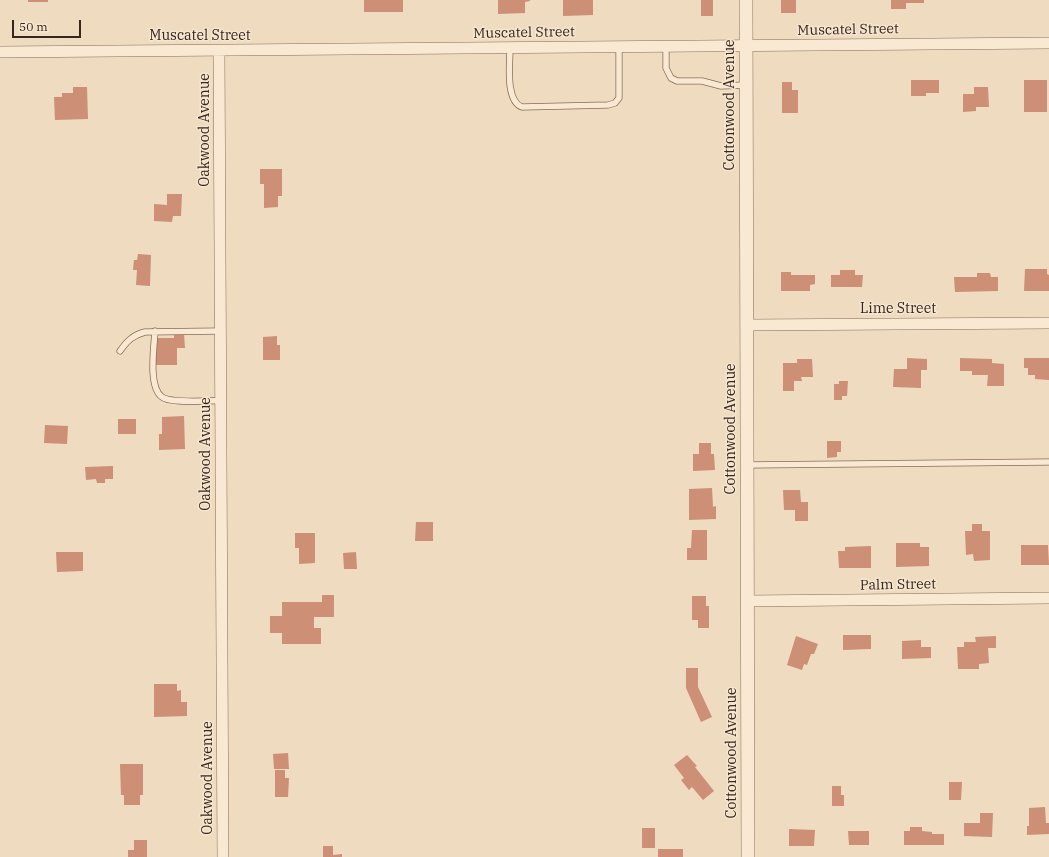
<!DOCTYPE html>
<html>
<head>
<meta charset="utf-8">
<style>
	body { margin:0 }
	#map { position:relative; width:1049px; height:857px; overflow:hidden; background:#eedbc0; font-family:"IBM Plex Serif",serif }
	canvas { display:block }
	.scale { position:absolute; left:12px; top:20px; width:69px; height:18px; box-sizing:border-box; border:2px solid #37261c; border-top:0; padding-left:5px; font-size:12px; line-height:14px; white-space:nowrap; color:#37261c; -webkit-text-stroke:3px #f6e6cf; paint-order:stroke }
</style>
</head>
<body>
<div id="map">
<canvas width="1049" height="857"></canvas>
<div class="scale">50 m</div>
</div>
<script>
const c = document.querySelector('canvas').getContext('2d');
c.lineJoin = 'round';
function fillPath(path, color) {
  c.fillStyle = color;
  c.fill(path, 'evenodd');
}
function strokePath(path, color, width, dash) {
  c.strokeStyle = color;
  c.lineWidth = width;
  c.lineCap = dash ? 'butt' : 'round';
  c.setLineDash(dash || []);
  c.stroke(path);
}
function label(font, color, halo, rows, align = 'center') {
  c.font = font + ' "IBM Plex Serif",serif';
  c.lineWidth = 3;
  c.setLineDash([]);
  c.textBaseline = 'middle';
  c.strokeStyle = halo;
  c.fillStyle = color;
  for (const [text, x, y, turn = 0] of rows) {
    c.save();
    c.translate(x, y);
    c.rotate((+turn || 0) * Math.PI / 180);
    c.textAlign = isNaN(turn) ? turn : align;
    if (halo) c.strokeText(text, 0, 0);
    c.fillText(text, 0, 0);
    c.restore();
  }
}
fillPath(new Path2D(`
	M28,0H48V2H28Z
	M364,0H403V12H364Z
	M498,0H530V1L525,2V13L498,14Z
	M563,0H593V15L563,16Z
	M701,0H713V16H701Z
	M781,0H796V13H781Z
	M891,0H924V3H906V9H891Z
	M911,80H939V93H926V96H911Z
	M1024,80H1047V112H1024Z
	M782,82H792V90H798V113H782Z
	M73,87H87L88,119L55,120L54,97H62V93H73Z
	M974,87H988L989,107H976V111L963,112V94H974Z
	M260,169H282V196H278V207L264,208V184H260Z
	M167,194H182L181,216H173L172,222L154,221V204L167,205Z
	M138,254L151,255L150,286L136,285L137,270H133L134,260H137Z
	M1025,269H1047V274L1049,275V291H1024Z
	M840,270H855V275H863L862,287H831V275H840Z
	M781,272H791V275H815V284L810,285V291H781Z
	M977,273H990L991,277H998V291L955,292L954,277H977Z
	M174,334H184L185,348H177V365H156V338H174Z
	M277,336V345H280V360H263V337Z
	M907,358L927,359V370H921V388L893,387L894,369H907Z
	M960,358L992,359V363L1004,364V386H987L988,375H972V371H960Z
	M1024,358H1049V380L1035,379V375H1028V368H1024Z
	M797,359H812L813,377H801L802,381H794V391H783V363H797Z
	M839,381H848L847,396H842V400H834V384H839Z
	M184,416L185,449L159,450V434H162V417Z
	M118,419H136V434H118Z
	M45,425L68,426L67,444L44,443Z
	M827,441H841V452H837V457L827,458Z
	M699,443H711V454H714L715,470L693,471V454H699Z
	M113,466V479H105V483H97L96,479L86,480L85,467Z
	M712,488L713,507L716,506V519L689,520V489Z
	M783,490H800L801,502H808V521H795V510H784Z
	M416,522H433V541H415Z
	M972,524H982V531H990V560L974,561L973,554L966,555L965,531H972Z
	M692,530H707V560H687V548H691Z
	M295,533H315V563L299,564V548H295Z
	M896,543H920V547H929V566L896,567Z
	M1021,545H1048L1049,565H1021Z
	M871,546V568H839L838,551H845V547Z
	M56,552H83V571L57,572Z
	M356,552L357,569H344L343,553Z
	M322,595H334V617H314V628H321V644H282V633H270V616H282V602H322Z
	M692,596H706V606H709V628H698V620H692Z
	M843,635H871V649L843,650Z
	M796,636L818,644L814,654H811L807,665L804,664L802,670L787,665Z
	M996,636V648H988L989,663L979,664V669H958L957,647H964V642H976L975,637Z
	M921,640V647H931V658L902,659V641Z
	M686,668H698V687L712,717L701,722L686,688Z
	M154,684H177V691L181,690V702H187V716L154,717Z
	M288,753L289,769H274L273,754Z
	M687,755L697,766L695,767L714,791L703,800L692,787L689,790L681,780L684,778L674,765Z
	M120,764H143V795H140V805H124V795H121Z
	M275,770H285V778H289L288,797H275Z
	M949,782H962L961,800H949Z
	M832,786H841V795H844V806H832Z
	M1045,807L1046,823H1049V834L1027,835V826H1029V808Z
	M980,813H993L992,837L964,836V823H980Z
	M910,827H922V831L932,832V834H944V845H904V831H910Z
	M642,828H655V848H642Z
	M789,829L815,830L814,846H789Z
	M848,831H869V845H849Z
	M134,840H147V857H128V850H134Z
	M323,846H333V855L342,854V857H323Z
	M658,849H683V857H658Z`), '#cd8f75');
const service = new Path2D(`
	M666,47V68L671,78L677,81H702L721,86L746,85
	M510,48C510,63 505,101 522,107L608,105L615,103L619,98V47
	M155,331C154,348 148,387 162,397C171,404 208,400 221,401
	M120,351C127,341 133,335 145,332L221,331
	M747,465L1049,462`);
const minor = new Path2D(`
	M219,51L223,857
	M0,52L1049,43
	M747,325L1049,323
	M747,601L1049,598`);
const tertiary = new Path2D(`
	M746,0L748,857`);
strokePath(service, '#886c58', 7);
strokePath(minor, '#886c58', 12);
strokePath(tertiary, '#886c58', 14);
strokePath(service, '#f9e9d3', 5.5);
strokePath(minor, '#f9e9d3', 11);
strokePath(tertiary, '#f9e9d3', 13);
label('14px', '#37261c', '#f6e6cf', [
	["Muscatel Street",848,30,-1],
	["Muscatel Street",524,33,-1],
	["Muscatel Street",200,36],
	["Cottonwood Avenue",730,105,-90],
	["Oakwood Avenue",205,130,-90],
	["Lime Street",898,309],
	["Cottonwood Avenue",731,429,-90],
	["Oakwood Avenue",206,454,-90],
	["Palm Street",898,585,-1],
	["Cottonwood Avenue",732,753,-90],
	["Oakwood Avenue",208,778,-90]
]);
</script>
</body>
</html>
